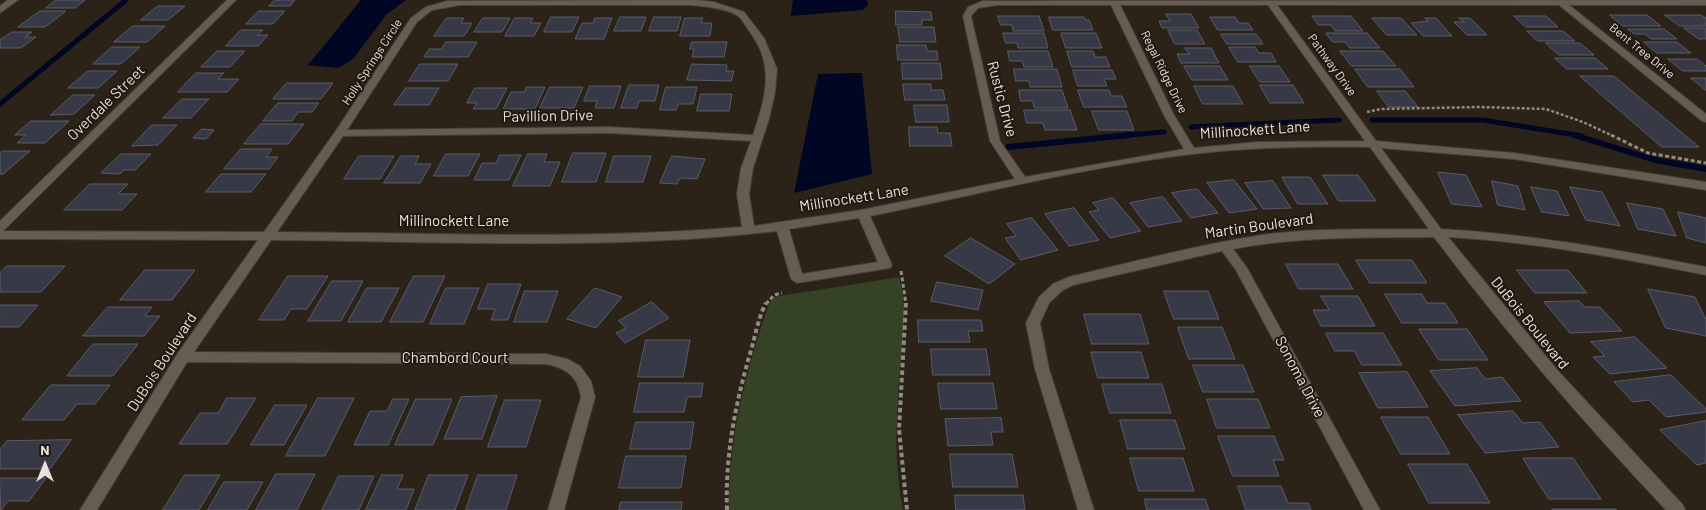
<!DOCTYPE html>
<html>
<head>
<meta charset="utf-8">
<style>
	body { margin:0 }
	#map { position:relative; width:1706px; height:510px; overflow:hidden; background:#2b2218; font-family:Barlow,sans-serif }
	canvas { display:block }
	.north { position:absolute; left:20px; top:440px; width:50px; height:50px; -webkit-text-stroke:4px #21180f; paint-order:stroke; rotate:0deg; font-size:14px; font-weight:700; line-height:20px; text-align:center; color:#e8e1db }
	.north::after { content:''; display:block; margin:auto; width:18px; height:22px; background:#e8e1db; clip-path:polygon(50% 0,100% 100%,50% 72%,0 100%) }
</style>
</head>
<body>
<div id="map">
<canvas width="1706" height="510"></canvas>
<div class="north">N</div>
</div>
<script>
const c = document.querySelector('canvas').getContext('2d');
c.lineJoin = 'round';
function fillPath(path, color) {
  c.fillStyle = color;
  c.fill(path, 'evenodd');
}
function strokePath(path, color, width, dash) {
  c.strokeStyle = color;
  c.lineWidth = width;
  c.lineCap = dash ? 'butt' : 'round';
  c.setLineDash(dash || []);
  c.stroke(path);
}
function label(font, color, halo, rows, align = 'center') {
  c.font = font + ' Barlow,sans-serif';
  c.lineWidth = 4;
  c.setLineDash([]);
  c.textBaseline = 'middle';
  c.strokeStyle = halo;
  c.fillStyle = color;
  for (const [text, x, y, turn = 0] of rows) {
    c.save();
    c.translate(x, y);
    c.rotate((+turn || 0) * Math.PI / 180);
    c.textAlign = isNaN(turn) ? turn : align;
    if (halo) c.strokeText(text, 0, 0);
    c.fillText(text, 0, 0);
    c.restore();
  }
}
fillPath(new Path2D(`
	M899,277C909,312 902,345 899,380C896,423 894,467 903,510H729C728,440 746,370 769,304L774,297Z`), '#354226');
fillPath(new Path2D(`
	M361,0H406L387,14L353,59L338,68L308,65Z
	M793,0H867L868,5L863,10L791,16Z
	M862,73L872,174L794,193L818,74Z`), '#000623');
strokePath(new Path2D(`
	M0,104L126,0
	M1372,120H1483L1582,136
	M1191,127L1339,120
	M1117,136L1164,132`), '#000623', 5);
strokePath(new Path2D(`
	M1574,135L1655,160L1706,169
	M1008,147L1130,135`), '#000623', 6);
const building = new Path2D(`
	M56,0H85L75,8H46Z
	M275,0H295L290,6H269Z
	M158,6H185L168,20H141Z
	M40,11H66L45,27H18Z
	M259,11H285L273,24H246Z
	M896,11L931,12L932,20H922V25H896Z
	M1166,14H1191L1199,28H1162L1159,21H1170Z
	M1610,15H1647L1661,26H1623Z
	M1665,15H1701L1706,18V26H1680Z
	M998,16H1039L1044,31H1013L1012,25H1001Z
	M1312,16H1351L1363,31H1335L1331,25H1319Z
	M1514,16H1546L1558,27H1526Z
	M551,17H579L572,32H544Z
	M620,17H646L641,31H614Z
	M654,17H681L677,31H649Z
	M1049,17H1084L1085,20H1089L1093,30H1053Z
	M1210,17H1235L1239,23H1248L1253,30H1218Z
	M447,18H464L461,23H472L464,36H434Z
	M483,18H510L502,32H474Z
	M515,18H533L530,23H541L534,36H505Z
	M595,18H612L604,39H575L582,23H593Z
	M685,18H703L701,23H712L710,36H680Z
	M1372,18H1401L1417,35H1387Z
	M1425,18H1436L1452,36H1423L1411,23L1428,21Z
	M1459,18H1470L1487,35H1467L1454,22H1464Z
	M133,26H165L147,42H114Z
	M898,27H934L936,42H900Z
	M1684,28H1706V39H1699Z
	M1628,29H1664L1677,39H1651L1645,34H1635Z
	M241,30H263L257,35H268L258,46H226Z
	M1168,30H1197L1205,44H1175Z
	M1527,31H1563L1575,41H1538Z
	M12,32H32L25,37H36L21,48H0V40Z
	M1003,33H1044L1048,48H1018L1017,43H1006Z
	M1061,33H1096L1102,48H1066Z
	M1326,33H1367L1380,48H1350L1345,42H1333Z
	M1221,34H1256L1263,44H1227Z
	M446,42H477L468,57H424L429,49H441Z
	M692,42H727L724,57H692L694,49H690Z
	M1644,42H1677L1691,53H1657Z
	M1546,43H1580L1594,55H1559Z
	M897,45H926L927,51H937L938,60H898Z
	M112,47H140L121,64H93Z
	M1229,47H1255L1259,53H1271L1276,62H1238Z
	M1185,48H1211L1219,63H1181L1177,54H1189Z
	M217,51H245L230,67H201Z
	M1008,51H1048L1053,67H1024L1022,61H1010Z
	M1067,51H1093L1095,57H1106L1110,67H1072Z
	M1340,51H1383L1396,66H1352Z
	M1555,58H1595L1608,69H1567Z
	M1668,59H1697L1706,66V71H1683Z
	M902,63H940L942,79H903Z
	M420,64H458L448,81H409Z
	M692,64L727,65L726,71H734L731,81L687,80Z
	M1184,66H1220L1228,80H1192Z
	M1250,66H1279L1290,82H1260Z
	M1014,69H1057L1062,87H1030L1029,81H1016Z
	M1355,69H1400L1414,87H1368Z
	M1073,70H1112L1116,79H1104L1107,86H1078Z
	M88,71H117L98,88H68Z
	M196,73H224L218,79H239L227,92H178Z
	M1580,76H1614L1699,147H1662Z
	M1691,78H1706V90Z
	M287,83H333L321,99H273Z
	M903,84H931V90H943L945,100H905Z
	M629,85H659L655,101H639L637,108H621Z
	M1260,85H1293L1304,103H1270Z
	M590,86H621L614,108H595L597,101H584Z
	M1194,86H1233L1243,104H1203Z
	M527,87H545L535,109H503L511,92H524Z
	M550,87H583L574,108H540Z
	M666,87H697L693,104H678L676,110H660Z
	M406,88H439L429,105H394Z
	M475,88H507L496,109H473L477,103H467Z
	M1019,90H1062L1068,108H1034L1033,101H1021Z
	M1078,90H1109L1111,96H1122L1127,107H1084Z
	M1377,91H1405L1418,107H1389Z
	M701,94H732L729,111H697Z
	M73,95H95L74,114L51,115Z
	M182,99H209L191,118H163Z
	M278,103H319L312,112H298L292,121H263Z
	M914,105H947L949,122H916Z
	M1024,110H1070L1077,130H1045L1043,123H1027Z
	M1092,111H1127L1134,130H1099Z
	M31,121H69L45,143H17L26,135H15Z
	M261,124H304L288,144H244Z
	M152,125H177L158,145L132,146Z
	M909,127H937L938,133H950L952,146H910Z
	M202,129L214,130L206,139L193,138Z
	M241,149H272L266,157H278L269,169H224Z
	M3,151H30L3,174H0V153Z
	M573,153H606L596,182H562Z
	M121,154H151L135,170H123L120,174L101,173Z
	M446,154H480L468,176H434Z
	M528,154H547L544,162H560L550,186H513Z
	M500,155H521L509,180H474L482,163H496Z
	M359,156H394L380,179H344Z
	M401,156H419L415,164H431L420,183H384Z
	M614,156H651L643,182H606Z
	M672,156L705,159L697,179L680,178L677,184L660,183Z
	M1438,172L1466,175L1482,207L1452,204Z
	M221,174H266L251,192H206Z
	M1323,175H1358L1376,201H1339Z
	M1282,177H1310L1328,204H1298Z
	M1234,180L1257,209L1229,213L1207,183Z
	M1273,181L1291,208L1263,209L1245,183Z
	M1492,181L1518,186L1525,210L1498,205Z
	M90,184H128L118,194H137L122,210H64Z
	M1531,187L1557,191L1569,216L1542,212Z
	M1570,187L1602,192L1620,226L1586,220Z
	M1197,189L1218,213L1191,218L1172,193Z
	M1163,197L1182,221L1148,227L1130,203Z
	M1113,198L1141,231L1110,238L1089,212L1099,210L1093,203Z
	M1627,203L1663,209L1676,236L1638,229Z
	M1074,208L1099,240L1069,246L1045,214Z
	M1678,212L1706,218V243L1687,238Z
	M1032,218L1058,250L1021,260L1005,238L1016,236L1007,224Z
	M971,238L1015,264L989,284L945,256Z
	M1356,260H1412L1427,283H1370Z
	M1286,264H1338L1353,289H1299Z
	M7,266H65L41,292H0V273Z
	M145,270H195L172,300H120Z
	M1517,270H1568L1587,293H1535Z
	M288,276H328L307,309H291L284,320H259Z
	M414,276H445L423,322H390Z
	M332,281H363L341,321H308Z
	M937,282L983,290L978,310L931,301Z
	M488,284H521L508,320H491L495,309H478Z
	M367,288H399L381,322H348Z
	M446,288H479L464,324H430Z
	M595,288L622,297L596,328L567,319Z
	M1648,289L1695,297L1706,320V336L1666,328Z
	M525,291H558L547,322H514Z
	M1164,291H1208L1219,319H1174Z
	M1385,294H1422L1427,303H1445L1458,323H1402Z
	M1321,296H1358L1375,326H1321L1313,310H1329Z
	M1579,301L1585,307H1600L1622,331L1570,333L1544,302Z
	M652,302L669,318L625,343L616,333L626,328L619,321Z
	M0,305H38L19,327H0Z
	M108,307H152L145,316H160L144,336H83Z
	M1084,314H1140L1149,344H1092Z
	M918,320H981L983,331H968L970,342H919Z
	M1178,327H1222L1235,359H1189Z
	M1419,329H1467L1488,360H1439Z
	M1326,333H1383L1402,365H1362L1354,351H1335Z
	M1635,337L1667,368L1610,374L1593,357L1605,356L1591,342Z
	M646,340H690L683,377H638Z
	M93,344H138L113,376H67Z
	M931,349H986L990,375H933Z
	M1091,352H1141L1149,378H1098Z
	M1193,365H1243L1254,392H1203Z
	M1477,368L1485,379L1502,377L1521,401L1455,406L1430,371Z
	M1407,372L1428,407L1378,408L1359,373Z
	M1671,375L1706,409V412L1666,417L1649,400L1633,402L1614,382Z
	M640,383H703L701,397H687L684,412H634Z
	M938,383H993L997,409H941Z
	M1102,384H1162L1171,413H1110Z
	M51,385H110L95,404H77L64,420H22Z
	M497,396L482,439H444L461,397Z
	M227,398H256L227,444H179L200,413H218Z
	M318,398H354L325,456H286Z
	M393,399H409L388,445H354L370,411H387Z
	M416,399H452L433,445H395Z
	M1207,399H1258L1270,428H1217Z
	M505,400H541L526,447H488Z
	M275,405H307L284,445H251Z
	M1513,411L1523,423L1540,422L1559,447L1485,453L1458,415Z
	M1381,417H1428L1450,454H1401Z
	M1001,418L1003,432H991L993,445L948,446L945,419Z
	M1120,420H1175L1185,449H1128Z
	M1706,421V463L1697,465L1660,430Z
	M636,422H694L690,449H630Z
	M1218,436H1274L1284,460H1273L1279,476H1233Z
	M71,440L50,469H0V449L7,441Z
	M950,454H1012L1018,487H953Z
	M626,456H686L681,488H619Z
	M1130,458H1183L1194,491H1139Z
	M1523,458H1573L1601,499H1549Z
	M1408,464H1467L1490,503H1429Z
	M276,474H315L297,510H256Z
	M185,475H220L199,510H163Z
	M382,475H403L397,489H414L406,510H366Z
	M429,475H468L455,510H415Z
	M478,475H517L506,510H466Z
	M339,476H374L359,510H322Z
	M0,478H46L29,501H8L1,510Z
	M224,482H263L247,510H208Z
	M1238,486H1281L1288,503H1308L1311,510H1246Z
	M955,495H1023L1025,510H956Z
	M1145,499H1205L1209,510H1147Z
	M621,502H682L681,510H619Z
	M1552,509H1616L1617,510H1553Z`);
fillPath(building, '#383946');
strokePath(building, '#5b5c6a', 1);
const minor = new Path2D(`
	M8,0H18L0,13V6Z
	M227,0H236L3,231L264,232L335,132L411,18L426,7L447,1L696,0L714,2L744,12L764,38L777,69L775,92L769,119L753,168L749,194L754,226L861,210L1015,179L990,141L963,16L968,7L983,1L1706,0V5H1569L1706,114V122L1702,121L1559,5H1277L1376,141L1514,153L1706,182V190L1514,159L1381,148L1441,229C1531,234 1618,250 1706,267V275C1620,258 1535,242 1448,237L1558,371L1683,505L1685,510H1666C1584,423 1506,333 1434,237C1367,238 1300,236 1233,249L1247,268L1380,510H1364L1236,270L1222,251L1073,285L1063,290L1049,303L1040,323L1049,369L1094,510H1078L1035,369L1026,323L1039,297L1053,284L1069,277C1133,262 1197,245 1262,235C1317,227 1373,230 1429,229L1370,147C1311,146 1252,147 1193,154C1084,167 977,195 870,216L892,265L890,268L797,283L791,279L777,231C611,251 439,241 271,240L194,352L546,354L567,359L580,366L591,381L595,397L564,510H548L581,397C578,376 566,368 546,364L187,362L97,510H80L178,353L258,240L0,239V221ZM460,5H689C702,6 727,8 738,16C742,19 746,27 750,32C775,66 766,97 753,135L609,127L347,130L417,22L432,10ZM997,5H1111L1164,115L1184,149L1025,177L1000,141L971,16L978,8ZM1120,5H1268L1365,141L1257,142L1194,148L1174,115ZM609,133L751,141L741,168L737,194L742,227C588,240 432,233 277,232L343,136ZM859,218L878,262L802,274L789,229Z`);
strokePath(minor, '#463e38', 2);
strokePath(new Path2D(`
	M1367,112L1381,109L1480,107L1546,109L1583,122L1613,136`), '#928b83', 2.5, [3, 2]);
strokePath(new Path2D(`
	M1611,135L1648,153L1706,163
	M901,271L906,304
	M766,304L774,295L782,293`), '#928b83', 3, [4, 2.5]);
strokePath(new Path2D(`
	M906,303L899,429L907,510
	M727,510C725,454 736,400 752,347C756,332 759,316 766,303`), '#928b83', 4, [4.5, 3]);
fillPath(minor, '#675c51');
label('12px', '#e8e1db', '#21180f', [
	["Bent Tree Drive",1642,51,39],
	["Holly Springs Circle",372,62,-57],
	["Pathway Drive",1332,65,54],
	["Regal Ridge Drive",1164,72,64]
]);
label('15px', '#e8e1db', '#21180f', [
	["Rustic Drive",1002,99,75],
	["Overdale Street",106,103,-44],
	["Pavillion Drive",548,116,-1],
	["Millinockett Lane",1255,130,-4],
	["Millinockett Lane",854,198,-9],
	["Millinockett Lane",454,221],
	["Martin Boulevard",1259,226,-8],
	["DuBois Boulevard",1530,323,51],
	["Chambord Court",455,358],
	["DuBois Boulevard",162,362,-57],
	["Sonoma Drive",1300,377,62]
]);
</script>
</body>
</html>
